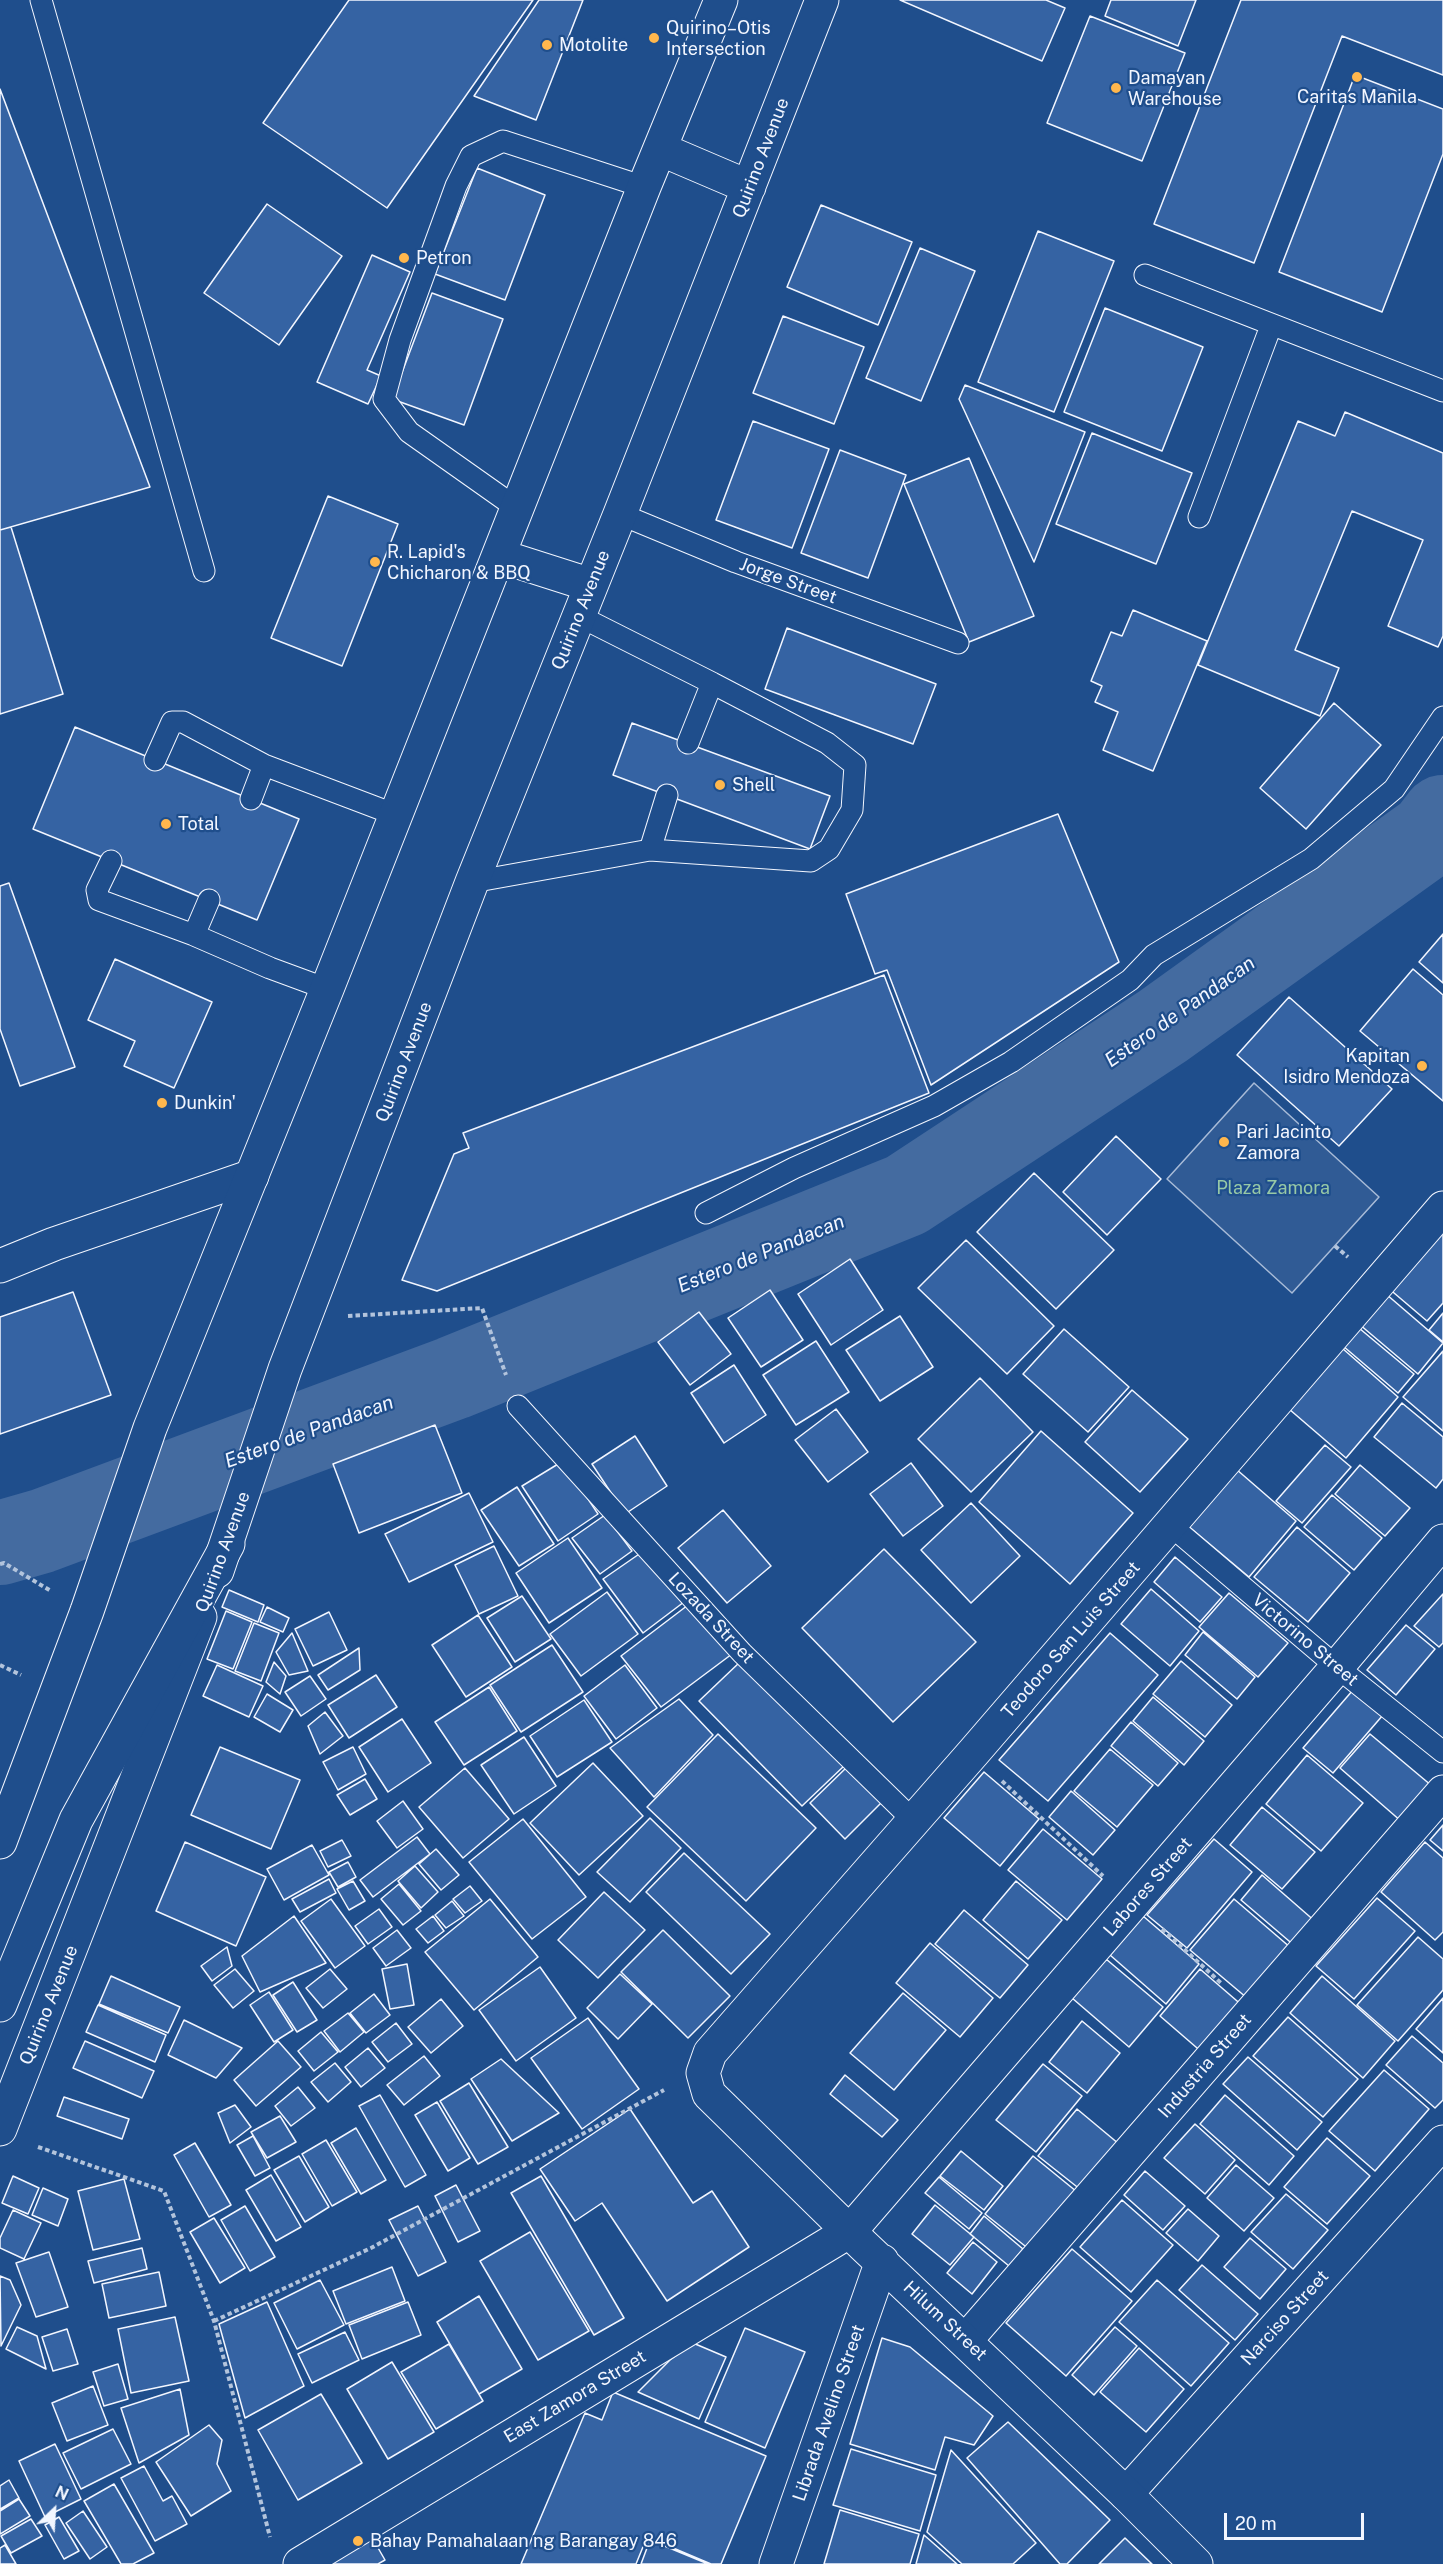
<!DOCTYPE html>
<html>
<head>
<meta charset="utf-8">
<style>
	body { margin:0 }
	#map { position:relative; width:1443px; height:2564px; overflow:hidden; background:#1f4e8c; font-family:"Public Sans",sans-serif }
	canvas { display:block }
	.north { position:absolute; left:24px; top:2480px; width:60px; height:60px; -webkit-text-stroke:4px #1f4e8c; paint-order:stroke; rotate:25deg; font-size:16px; font-weight:700; line-height:24px; text-align:center; color:#f2f6ff }
	.north::after { content:''; display:block; margin:auto; width:21px; height:27px; background:#f2f6ff; clip-path:polygon(50% 0,100% 100%,50% 72%,0 100%) }
	.scale { position:absolute; left:1224px; top:2513px; width:140px; height:27px; box-sizing:border-box; border:3px solid #f2f6ff; border-top:0; padding-left:8px; font-size:18px; line-height:21px; white-space:nowrap; color:#f2f6ff; -webkit-text-stroke:4px #1f4e8c; paint-order:stroke }
</style>
</head>
<body>
<div id="map">
<canvas width="1443" height="2564"></canvas>
<div class="north">N</div>
<div class="scale">20 m</div>
</div>
<script>
const c = document.querySelector('canvas').getContext('2d');
c.lineJoin = 'round';
function fillPath(path, color) {
  c.fillStyle = color;
  c.fill(path, 'evenodd');
}
function strokePath(path, color, width, dash) {
  c.strokeStyle = color;
  c.lineWidth = width;
  c.lineCap = dash ? 'butt' : 'round';
  c.setLineDash(dash || []);
  c.stroke(path);
}
function label(font, color, halo, rows, align = 'center') {
  c.font = font + ' "Public Sans",sans-serif';
  c.lineWidth = 4.5;
  c.setLineDash([]);
  c.textBaseline = 'middle';
  c.strokeStyle = halo;
  c.fillStyle = color;
  for (const [text, x, y, turn = 0] of rows) {
    c.save();
    c.translate(x, y);
    c.rotate((+turn || 0) * Math.PI / 180);
    c.textAlign = isNaN(turn) ? turn : align;
    if (halo) c.strokeText(text, 0, 0);
    c.fillText(text, 0, 0);
    c.restore();
  }
}
const green = new Path2D(`
	M1254,1083L1379,1197L1292,1293L1167,1179Z`);
fillPath(green, '#305b95');
strokePath(green, '#a8bbd7', 1.5);
strokePath(new Path2D(`
	M0,1543L42,1531L453,1378L906,1195L1163,1026L1430,834L1443,817`), '#446ba0', 84);
const building = new Path2D(`
	M349,0H533L387,208L263,123Z
	M539,0H583L536,120L474,96Z
	M900,0H1046L1065,8L1042,61Z
	M1111,0H1196L1178,46L1105,16Z
	M1241,0H1443V75L1342,36L1254,263L1154,224Z
	M1090,16L1185,53L1142,161L1047,123Z
	M1355,75L1443,109V154L1382,312L1279,272Z
	M0,89L150,487L0,530Z
	M477,168L545,195L505,300L435,274Z
	M267,204L342,256L279,345L204,293Z
	M821,205L912,242L878,325L787,287Z
	M1038,231L1114,261L1054,412L978,382Z
	M920,248L975,271L921,401L866,378Z
	M372,255L410,272L367,370L381,376L368,404L317,382Z
	M432,293L503,319L464,425L392,399Z
	M1105,308L1203,347L1162,451L1064,412Z
	M783,316L864,347L834,424L753,393Z
	M965,385L1085,432L1034,562L959,399Z
	M1345,412L1443,453V636L1438,647L1388,626L1423,540L1352,511L1295,650L1339,668L1320,716L1198,665L1298,421L1335,436Z
	M753,421L829,449L792,548L716,520Z
	M1092,433L1192,473L1156,564L1056,524Z
	M840,450L906,475L868,578L801,553Z
	M969,458L1034,616L969,642L904,484Z
	M328,496L398,524L342,666L271,638Z
	M11,527L63,694L0,714V530Z
	M1133,610L1207,641L1153,771L1103,750L1118,712L1095,702L1102,686L1091,681L1111,632L1122,636Z
	M787,628L936,684L913,744L765,689Z
	M1334,703L1381,745L1306,829L1260,788Z
	M632,723L830,796L810,849L613,775Z
	M75,727L299,819L257,920L33,829Z
	M1058,814L1119,962L931,1085L887,970L875,974L846,894Z
	M9,883L75,1067L20,1086L0,1029V886Z
	M1443,934V983L1419,962Z
	M115,959L212,1002L174,1088L124,1066L135,1041L88,1020Z
	M1413,969L1443,995V1101L1360,1031Z
	M884,975L929,1093L437,1291L402,1280L454,1154L469,1148L463,1133Z
	M1289,997L1392,1089L1339,1146L1237,1055Z
	M1116,1136L1161,1179L1107,1235L1063,1192Z
	M1034,1173L1114,1250L1056,1309L977,1232Z
	M1443,1223V1303L1427,1321L1387,1287Z
	M966,1240L1054,1326L1007,1374L918,1288Z
	M850,1259L883,1310L831,1345L798,1294Z
	M770,1290L803,1340L761,1367L728,1318Z
	M73,1292L111,1395L0,1434V1317Z
	M1386,1294L1443,1343L1418,1374L1359,1324Z
	M699,1312L731,1354L690,1385L658,1342Z
	M1443,1313V1342L1429,1330Z
	M900,1316L933,1367L880,1401L846,1350Z
	M1359,1328L1414,1374L1398,1393L1343,1346Z
	M1064,1329L1129,1387L1088,1432L1023,1374Z
	M816,1341L849,1392L796,1425L763,1375Z
	M1342,1348L1398,1397L1346,1458L1289,1409Z
	M1443,1351V1431L1403,1397Z
	M734,1365L766,1415L724,1443L691,1393Z
	M980,1378L1033,1432L971,1492L918,1439Z
	M1132,1390L1188,1439L1140,1492L1085,1442Z
	M1402,1403L1443,1437V1479L1436,1488L1374,1437Z
	M836,1409L868,1452L828,1482L795,1440Z
	M435,1425L462,1493L359,1533L333,1464Z
	M1041,1431L1133,1513L1070,1584L979,1502Z
	M635,1436L667,1486L625,1514L592,1464Z
	M1325,1445L1351,1467L1302,1523L1276,1501Z
	M563,1461L598,1514L558,1541L522,1486Z
	M911,1463L943,1506L903,1536L870,1494Z
	M1360,1465L1410,1508L1385,1536L1335,1494Z
	M1236,1469L1296,1521L1249,1577L1187,1525Z
	M517,1487L554,1544L519,1566L481,1510Z
	M469,1493L493,1542L409,1582L385,1534Z
	M1332,1495L1382,1538L1354,1570L1304,1527Z
	M971,1503L1020,1556L971,1603L921,1550Z
	M723,1510L771,1566L727,1603L678,1548Z
	M605,1515L632,1551L600,1574L572,1538Z
	M1297,1527L1350,1573L1308,1622L1254,1577Z
	M568,1538L602,1588L549,1623L516,1573Z
	M494,1546L518,1596L479,1614L455,1565Z
	M884,1549L976,1642L893,1722L802,1628Z
	M645,1550L684,1602L643,1633L603,1579Z
	M1175,1557L1222,1597L1200,1622L1154,1582Z
	M1151,1589L1199,1631L1170,1666L1121,1624Z
	M229,1590L264,1605L258,1622L222,1607Z
	M607,1592L638,1634L581,1676L550,1634Z
	M1229,1593L1288,1643L1258,1677L1199,1627Z
	M1443,1594V1643L1439,1647L1414,1626Z
	M522,1596L551,1639L515,1662L487,1618Z
	M692,1602L732,1654L661,1707L621,1656Z
	M267,1607L289,1618L283,1632L260,1622Z
	M226,1611L252,1622L233,1669L207,1659Z
	M329,1612L347,1650L313,1666L295,1629Z
	M478,1615L512,1667L466,1697L432,1645Z
	M254,1623L279,1633L261,1681L235,1671Z
	M1406,1625L1435,1649L1396,1695L1367,1670Z
	M1203,1632L1255,1677L1237,1699L1185,1655Z
	M292,1633L308,1671L289,1675L276,1652Z
	M1110,1633L1158,1675L1048,1801L999,1760Z
	M552,1645L583,1692L521,1732L490,1685Z
	M359,1648L360,1670L328,1690L318,1675Z
	M741,1661L844,1766L802,1806L699,1701Z
	M1181,1661L1232,1705L1205,1737L1153,1694Z
	M274,1662L286,1676L280,1694L266,1682Z
	M217,1665L263,1686L249,1717L203,1696Z
	M625,1665L657,1708L616,1739L584,1696Z
	M376,1675L397,1707L349,1738L328,1705Z
	M310,1676L326,1699L301,1716L285,1692Z
	M489,1687L517,1731L464,1765L435,1722Z
	M1353,1690L1383,1715L1333,1773L1303,1748Z
	M267,1694L293,1710L280,1732L254,1717Z
	M1153,1697L1204,1741L1184,1765L1133,1721Z
	M679,1699L713,1735L654,1797L610,1748Z
	M584,1700L612,1742L557,1777L530,1736Z
	M325,1712L343,1736L320,1754L308,1726Z
	M402,1719L431,1763L388,1792L359,1747Z
	M1131,1722L1178,1763L1158,1786L1111,1746Z
	M718,1734L816,1828L746,1901L647,1807Z
	M1370,1734L1432,1786L1402,1822L1340,1768Z
	M524,1737L556,1786L514,1814L481,1765Z
	M220,1747L300,1780L271,1849L191,1815Z
	M353,1747L366,1774L338,1790L323,1762Z
	M1110,1749L1153,1785L1117,1827L1074,1791Z
	M1307,1755L1363,1803L1321,1851L1266,1804Z
	M593,1763L643,1816L579,1875L530,1823Z
	M848,1766L882,1802L845,1839L810,1803Z
	M465,1768L509,1819L463,1858L419,1807Z
	M984,1772L1039,1819L1000,1866L944,1818Z
	M365,1779L377,1799L350,1815L337,1795Z
	M1071,1791L1115,1830L1093,1855L1049,1817Z
	M403,1801L423,1829L397,1848L377,1821Z
	M1262,1807L1315,1852L1282,1889L1230,1845Z
	M650,1818L681,1848L630,1902L597,1872Z
	M523,1819L586,1897L532,1939L469,1862Z
	M1443,1825V1851L1430,1840Z
	M1043,1829L1102,1879L1067,1920L1008,1870Z
	M417,1837L430,1854L373,1897L360,1880Z
	M1214,1839L1252,1872L1187,1948L1147,1915Z
	M342,1840L351,1856L328,1867L320,1851Z
	M185,1842L266,1877L236,1946L156,1911Z
	M1425,1842L1443,1858V1932L1435,1940L1381,1892Z
	M312,1845L329,1875L284,1900L267,1869Z
	M436,1849L459,1875L441,1890L419,1864Z
	M684,1853L770,1934L731,1974L646,1892Z
	M348,1862L356,1877L338,1887L329,1872Z
	M415,1866L438,1892L421,1908L398,1881Z
	M1262,1875L1317,1923L1296,1947L1241,1900Z
	M329,1879L336,1893L300,1912L292,1899Z
	M353,1881L365,1901L349,1910L337,1889Z
	M1016,1881L1062,1920L1028,1959L983,1920Z
	M399,1884L421,1911L403,1925L381,1899Z
	M470,1886L482,1901L465,1913L453,1899Z
	M604,1892L645,1930L598,1978L558,1940Z
	M1377,1898L1415,1931L1354,1999L1316,1966Z
	M331,1899L365,1946L335,1968L301,1921Z
	M490,1899L538,1957L474,2010L425,1952Z
	M1234,1899L1291,1948L1247,1998L1190,1950Z
	M452,1901L464,1916L446,1928L435,1915Z
	M379,1909L392,1927L368,1944L355,1926Z
	M964,1910L1028,1965L1000,1998L935,1944Z
	M294,1916L326,1963L260,1992L242,1956Z
	M433,1916L444,1931L428,1943L416,1929Z
	M1143,1916L1199,1964L1166,2004L1110,1955Z
	M397,1930L411,1948L386,1966L373,1948Z
	M663,1930L730,1996L688,2038L621,1972Z
	M1418,1937L1443,1959V1990L1398,2041L1357,2005Z
	M930,1943L993,1998L960,2037L896,1983Z
	M227,1947L232,1966L212,1981L201,1966Z
	M1106,1959L1163,2007L1129,2047L1072,1998Z
	M407,1964L414,2005L390,2009L382,1969Z
	M540,1967L576,2018L516,2061L479,2010Z
	M235,1969L254,1991L233,2008L214,1985Z
	M330,1969L347,1989L323,2008L306,1988Z
	M1200,1969L1244,2007L1204,2054L1160,2016Z
	M620,1974L652,2004L618,2039L587,2008Z
	M111,1976L180,2007L168,2033L99,2004Z
	M1322,1976L1395,2041L1363,2078L1290,2013Z
	M293,1982L317,2020L297,2032L273,1995Z
	M269,1992L293,2030L274,2042L250,2005Z
	M903,1993L946,2030L894,2090L850,2053Z
	M374,1994L390,2015L366,2033L350,2013Z
	M1443,1998V2053L1416,2029Z
	M441,1999L463,2026L431,2053L408,2027Z
	M98,2005L166,2035L155,2062L86,2032Z
	M348,2013L364,2032L340,2052L324,2031Z
	M1288,2017L1358,2079L1323,2117L1253,2056Z
	M588,2018L639,2089L582,2129L531,2058Z
	M184,2020L242,2048L216,2078L168,2055Z
	M1082,2021L1120,2053L1087,2093L1049,2062Z
	M396,2023L412,2044L388,2062L372,2042Z
	M321,2032L338,2052L314,2071L298,2051Z
	M1412,2036L1443,2063V2100L1435,2108L1386,2065Z
	M85,2041L154,2071L142,2098L73,2068Z
	M278,2041L301,2067L256,2106L234,2080Z
	M368,2048L385,2068L361,2087L345,2067Z
	M424,2056L440,2076L404,2105L387,2085Z
	M1248,2057L1322,2122L1297,2150L1223,2084Z
	M501,2059L559,2113L512,2141L471,2079Z
	M335,2063L351,2082L328,2102L311,2082Z
	M1043,2064L1082,2096L1036,2152L996,2120Z
	M1384,2070L1429,2109L1375,2171L1329,2131Z
	M845,2075L898,2120L882,2137L830,2094Z
	M469,2083L508,2147L478,2164L440,2101Z
	M298,2087L315,2108L291,2126L275,2106Z
	M380,2095L426,2175L405,2187L359,2106Z
	M1225,2095L1294,2156L1269,2185L1200,2124Z
	M64,2097L129,2119L122,2139L57,2116Z
	M437,2102L470,2158L448,2171L415,2115Z
	M235,2105L251,2127L230,2143L218,2113Z
	M630,2109L693,2203L712,2191L749,2247L667,2301L602,2203L575,2221L540,2169Z
	M1077,2109L1119,2144L1081,2190L1038,2156Z
	M280,2116L296,2142L267,2158L251,2132Z
	M1195,2124L1235,2160L1205,2194L1164,2158Z
	M356,2128L386,2180L361,2194L331,2143Z
	M253,2136L270,2168L255,2176L237,2145Z
	M1327,2138L1370,2176L1327,2224L1284,2187Z
	M326,2140L357,2192L332,2206L302,2154Z
	M195,2143L231,2205L209,2217L174,2155Z
	M961,2151L1003,2186L984,2210L940,2176Z
	M299,2156L329,2207L305,2222L274,2170Z
	M1033,2156L1082,2196L1035,2254L985,2214Z
	M1236,2165L1274,2198L1244,2231L1207,2198Z
	M1145,2171L1185,2206L1163,2230L1124,2195Z
	M271,2175L301,2227L276,2241L246,2190Z
	M13,2176L39,2188L28,2214L2,2203Z
	M541,2176L624,2318L594,2335L511,2193Z
	M939,2177L982,2213L969,2229L925,2193Z
	M124,2179L140,2239L93,2250L78,2191Z
	M456,2185L480,2231L458,2242L435,2196Z
	M43,2188L68,2199L58,2226L32,2215Z
	M1286,2194L1328,2230L1293,2269L1251,2232Z
	M1122,2200L1173,2245L1131,2292L1080,2247Z
	M935,2205L974,2237L950,2265L912,2234Z
	M245,2206L275,2257L250,2271L221,2220Z
	M418,2206L446,2262L418,2276L389,2220Z
	M1188,2209L1219,2236L1198,2261L1166,2233Z
	M13,2210L41,2223L24,2259L0,2248V2238Z
	M984,2216L1023,2249L1009,2266L970,2234Z
	M214,2218L245,2268L220,2283L190,2232Z
	M530,2232L589,2331L538,2360L480,2261Z
	M1250,2238L1286,2269L1260,2299L1224,2267Z
	M973,2242L997,2262L972,2294L947,2273Z
	M142,2248L147,2269L94,2283L88,2261Z
	M1072,2249L1132,2301L1066,2376L1006,2323Z
	M49,2252L68,2307L36,2317L16,2263Z
	M1202,2265L1258,2314L1235,2340L1179,2290Z
	M392,2267L405,2301L346,2324L333,2291Z
	M159,2272L166,2306L109,2318L102,2284Z
	M0,2276L10,2280L21,2305L1,2346Z
	M320,2280L344,2325L297,2349L274,2303Z
	M1157,2280L1229,2343L1191,2386L1119,2322Z
	M479,2296L522,2369L479,2394L437,2322Z
	M267,2302L304,2386L245,2418L219,2324Z
	M408,2302L421,2335L362,2359L349,2325Z
	M175,2317L189,2381L131,2393L118,2329Z
	M17,2327L37,2336L46,2369L6,2349Z
	M1115,2327L1137,2346L1094,2395L1072,2375Z
	M745,2328L805,2352L765,2448L705,2422Z
	M67,2329L78,2364L53,2371L42,2337Z
	M345,2332L359,2360L312,2383L298,2354Z
	M882,2338L910,2347L993,2416L974,2445L945,2437L935,2470L850,2444Z
	M693,2343L726,2357L699,2419L638,2392L670,2360Z
	M449,2344L483,2401L436,2429L401,2372Z
	M1139,2348L1184,2389L1146,2432L1100,2392Z
	M392,2362L434,2432L388,2459L347,2389Z
	M118,2364L128,2399L104,2406L93,2372Z
	M93,2386L108,2425L67,2441L52,2403Z
	M180,2389L189,2435L139,2463L121,2408Z
	M613,2392L766,2456L721,2564H711L647,2537L636,2564H521L585,2413L602,2420Z
	M321,2394L362,2463L298,2500L258,2430Z
	M1008,2422L1110,2520L1067,2564H1060L967,2458Z
	M209,2425L222,2440L217,2464L231,2491L191,2516L156,2462Z
	M113,2429L131,2464L81,2489L63,2453Z
	M55,2444L81,2499L45,2517L19,2461Z
	M851,2449L936,2475L920,2531L833,2505Z
	M951,2450L1036,2543L1013,2564H962L927,2532Z
	M144,2466L163,2501L172,2496L187,2524L155,2541L121,2478Z
	M9,2480L19,2498L0,2509V2486Z
	M114,2484L154,2553L133,2564H121L84,2501Z
	M19,2499L30,2516L0,2534V2511Z
	M840,2510L919,2534L910,2564H824Z
	M83,2511L107,2547L90,2559L66,2523Z
	M59,2517L79,2551L64,2559L45,2525Z
	M31,2519L42,2536L11,2553L1,2536Z
	M366,2527L385,2560L378,2564H322Z
	M924,2535L957,2564H916Z
	M1125,2538L1152,2564H1099Z
	M650,2540L708,2564H641Z
	M5,2545L16,2564H0V2548Z`);
fillPath(building, '#3563a3');
strokePath(building, '#f2f6ff', 1.5);
const lane = new Path2D(`
	M41,0L204,571
	M1145,275L1443,391
	M518,509L409,432L384,399L400,340L456,186L471,156L503,141L644,187
	M620,514L736,562L958,643
	M1199,517L1271,326
	M579,616L712,683L688,743
	M155,760L172,722H183L264,765
	M251,799L264,765L396,815
	M650,850L811,861L829,849L852,810L855,765L827,743L712,683
	M111,861L97,890L99,900L194,935
	M472,882L650,850L667,795
	M209,900L194,935L270,968L327,989
	M706,1213L794,1168L934,1106L1011,1062L1130,980L1154,955L1311,859L1394,789L1443,717
	M518,1406L742,1653L914,1821
	M1170,1525L1337,1667L1443,1752`);
const street = new Path2D(`
	M0,1266L54,1244L252,1176
	M966,2340L1443,1792
	M1126,2494L1443,2142`);
const secondary = new Path2D(`
	M300,2564L850,2231L1337,1667L1443,1541
	M776,2564L882,2261
	M1196,2564L1126,2494L863,2245L709,2094L703,2073L710,2053L973,1753L1443,1208`);
const primary = new Path2D(`
	M660,149L749,187
	M500,556L591,585
	M217,1571L285,1369L472,882L620,514L822,0
	M0,1842L87,1611L150,1428L327,989L644,187L721,0
	M0,2129L200,1617`);
const highway = new Path2D(`
	M0,2005L76,1820L228,1544`);
strokePath(lane, '#f2f6ff', 23);
strokePath(street, '#f2f6ff', 35);
strokePath(secondary, '#f2f6ff', 35);
strokePath(primary, '#f2f6ff', 35);
strokePath(highway, '#f2f6ff', 35);
strokePath(new Path2D(`
	M1335,1246L1348,1257
	M348,1316L482,1308L506,1375
	M0,1564L4,1563L51,1591
	M0,1665L21,1675
	M1002,1781L1103,1876
	M1162,1929L1221,1983
	M38,2147L164,2191L214,2321L270,2537
	M214,2321L371,2248L664,2090`), '#b3c4dc', 4, [4.5, 3]);
strokePath(lane, '#1f4e8c', 21);
strokePath(street, '#1f4e8c', 33);
strokePath(secondary, '#1f4e8c', 33);
strokePath(primary, '#1f4e8c', 33);
strokePath(highway, '#1f4e8c', 33);
for (const [x, y, r, color] of [
	[654,38,6,"#ffb74d"],
	[547,45,6,"#ffb74d"],
	[1357,77,6,"#ffb74d"],
	[1116,88,6,"#ffb74d"],
	[404,258,6,"#ffb74d"],
	[375,562,6,"#ffb74d"],
	[720,785,6,"#ffb74d"],
	[166,824,6,"#ffb74d"],
	[1422,1066,6,"#ffb74d"],
	[162,1103,6,"#ffb74d"],
	[1224,1142,6,"#ffb74d"],
	[358,2541,6,"#ffb74d"]
]) {
  const dot = new Path2D();
  dot.arc(x, y, r, 0, 2 * Math.PI);
  c.fillStyle = color;
  c.fill(dot);
  strokePath(dot, '#1f4e8c', 2);
}
label('18px', '#f2f6ff', '#1f4e8c', [
	["Quirino–Otis",666,28],
	["Intersection",666,49],
	["Motolite",559,45],
	["Damayan",1128,78],
	["Warehouse",1128,99],
	["Caritas Manila",1357,97,"center"],
	["Petron",416,258],
	["R. Lapid's",387,552],
	["Chicharon & BBQ",387,573],
	["Shell",732,785],
	["Total",178,824],
	["Kapitan",1410,1056,"right"],
	["Isidro Mendoza",1410,1077,"right"],
	["Dunkin'",174,1103],
	["Pari Jacinto",1236,1132],
	["Zamora",1236,1153],
	["Bahay Pamahalaan ng Barangay 846",370,2541]
], 'left');
label('18px', '#f2f6ff', '#1f4e8c', [
	["Quirino Avenue",761,158,-69],
	["Jorge Street",788,581,20],
	["Quirino Avenue",581,610,-68],
	["Quirino Avenue",404,1062,-69],
	["Quirino Avenue",223,1552,-70],
	["Lozada Street",711,1618,47],
	["Teodoro San Luis Street",1071,1640,-49],
	["Victorino Street",1305,1640,40],
	["Labores Street",1148,1887,-49],
	["Quirino Avenue",49,2005,-68],
	["Industria Street",1205,2066,-49],
	["Narciso Street",1285,2318,-48],
	["Hilum Street",945,2321,43],
	["East Zamora Street",575,2397,-31],
	["Librada Avelino Street",829,2413,-71]
]);
label('18px', '#97c8a6', '#1f4e8c', [
	["Plaza Zamora",1273,1188]
]);
label('italic 20px', '#f2f6ff', '#1f4e8c', [
	["Estero de Pandacan",1180,1012,-35],
	["Estero de Pandacan",761,1254,-22],
	["Estero de Pandacan",309,1432,-20]
]);
</script>
</body>
</html>
